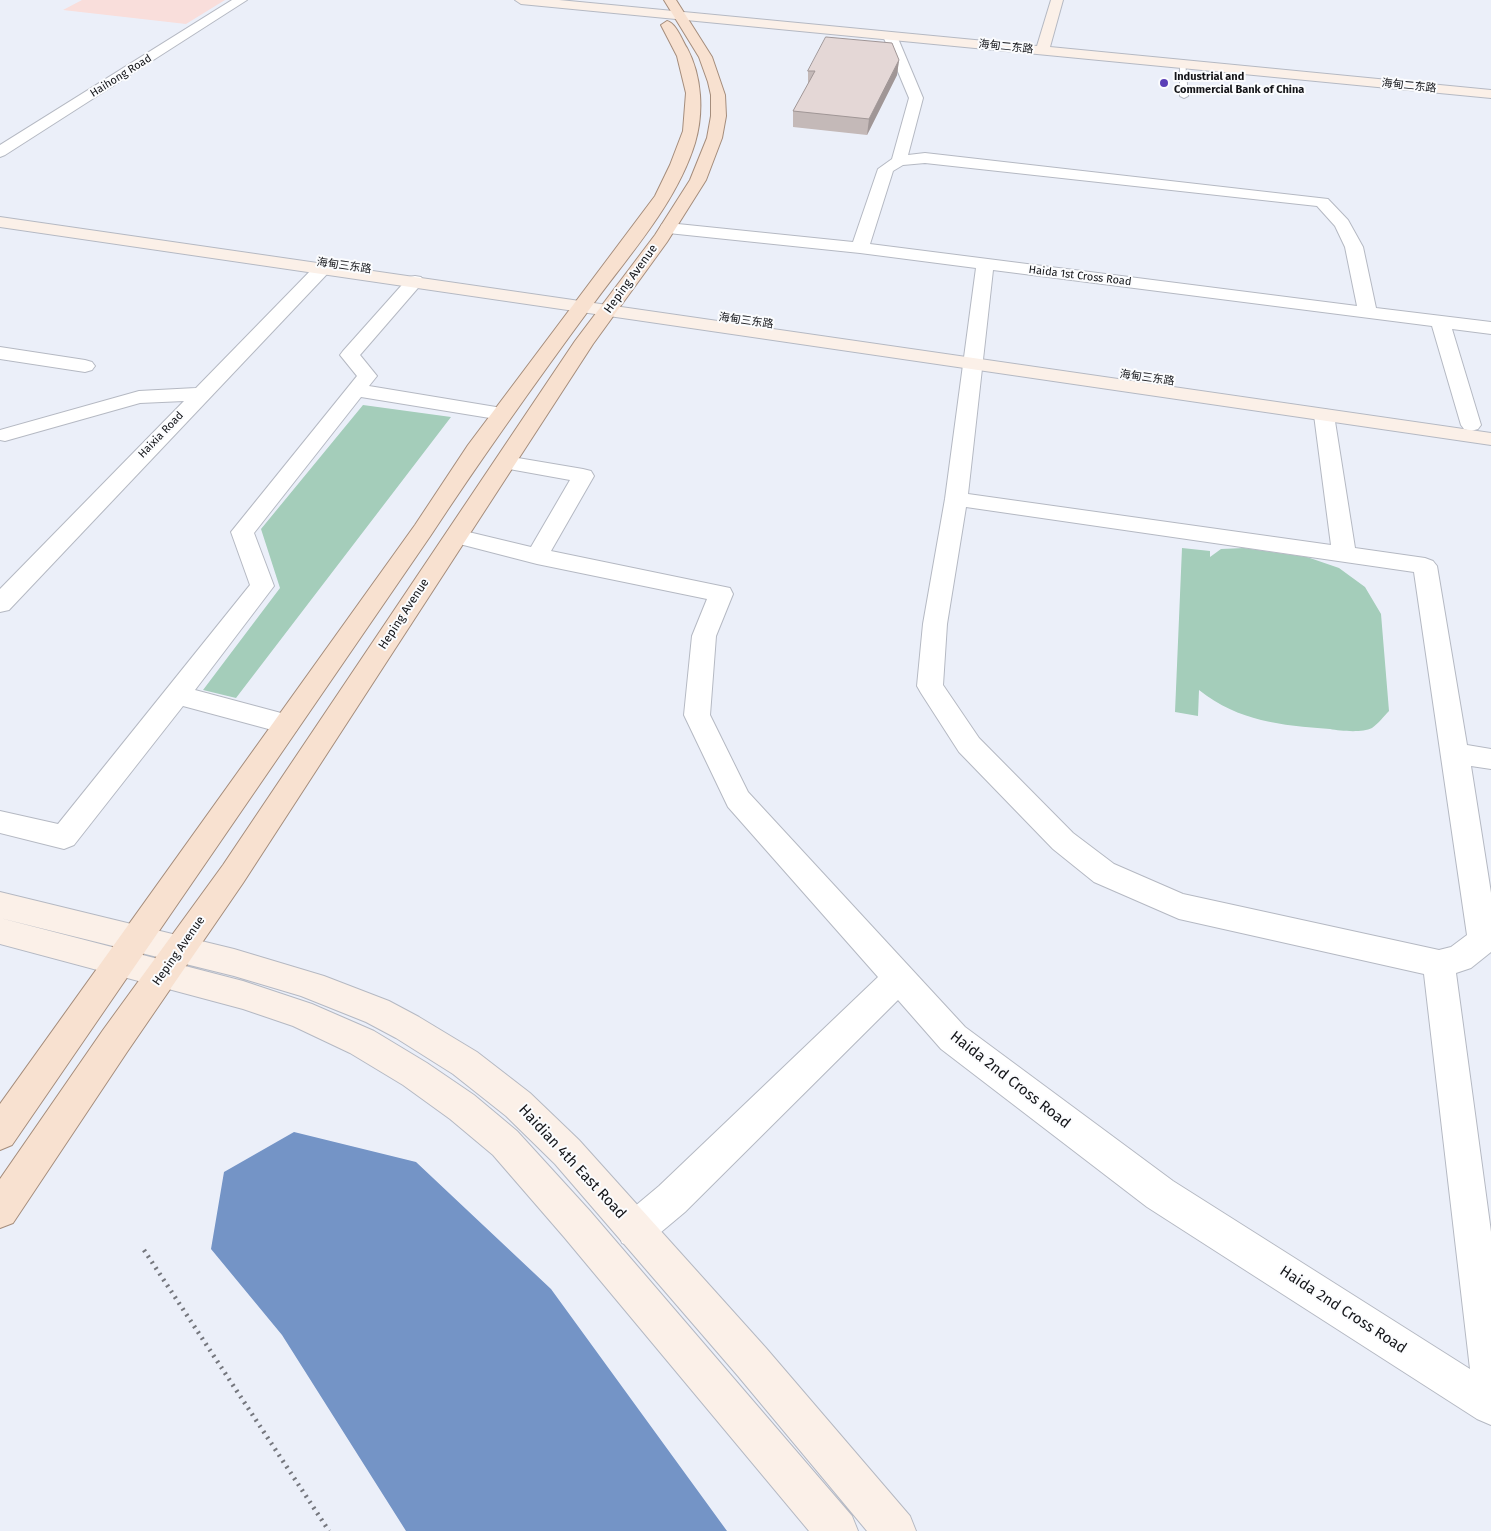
<!DOCTYPE html>
<html>
<head>
<meta charset="utf-8">
<style>
	body { margin:0 }
	canvas { display:block; background:#ebeff9 }
</style>
</head>
<body>
<canvas width="1491" height="1531"></canvas>
<script>
const c = document.querySelector('canvas').getContext('2d');
c.lineJoin = 'round';
function fillPath(path, color) {
  c.fillStyle = color;
  c.fill(path, 'evenodd');
}
function strokePath(path, color, width, dash) {
  c.strokeStyle = color;
  c.lineWidth = width;
  c.lineCap = dash ? 'butt' : 'round';
  c.setLineDash(dash || []);
  c.stroke(path);
}
function label(font, color, halo, rows, align = 'center') {
  c.font = font + ' "Fira Sans","Noto Sans SC",sans-serif';
  c.lineWidth = 4;
  c.setLineDash([]);
  c.textBaseline = 'middle';
  c.strokeStyle = halo;
  c.fillStyle = color;
  for (const [text, x, y, turn = 0] of rows) {
    c.save();
    c.translate(x, y);
    c.rotate((+turn || 0) * Math.PI / 180);
    c.textAlign = isNaN(turn) ? turn : align;
    if (halo) c.strokeText(text, 0, 0);
    c.fillText(text, 0, 0);
    c.restore();
  }
}
fillPath(new Path2D(`
	M82,0H225L186,24L63,10Z`), '#f9dedb');
fillPath(new Path2D(`
	M363,405L451,417L236,698L203,690L280,588L261,529Z
	M1182,548L1210,551V557L1221,549L1244,548L1307,557L1339,568L1365,587L1381,614L1389,711C1384,716 1378,724 1372,728C1362,733 1341,731 1330,729C1280,725 1240,722 1199,690L1198,716L1175,712Z`), '#a4cdba');
fillPath(new Path2D(`
	M294,1132L416,1162L551,1289L727,1531H406L282,1335L211,1249L224,1172Z`), '#7494c6');
const lane = new Path2D(`
	M1180,60L1185,61L1188,96L1184,98L1180,96Z`);
const street = new Path2D(`
	M232,0H247L5,155L0,157V145Z
	M890,32L897,36L923,98L908,155L925,153L1328,199L1348,220L1363,247L1376,308L1491,322V334L1452,329L1481,425L1478,429L1471,431L1464,429L1461,425L1432,326L993,270L968,494L1331,545L1314,415L1317,411L1324,409L1331,411L1334,415L1355,548L1425,558L1433,561L1437,566L1467,745L1491,749V769L1471,766L1491,893V952L1471,968L1456,973L1491,1232V1425L1477,1419L1147,1207L941,1049L898,1000L685,1212L648,1243L635,1248L622,1243L617,1230L622,1217L659,1186L878,977L728,807L684,715L692,636L707,599L537,564L448,541L445,536L448,531L456,529L531,547L570,480L498,467L495,462L498,457L506,456L583,469L591,471L594,476L551,551L730,588L733,594L716,636L710,715L748,792L965,1027L1173,1181L1470,1369L1424,974L1179,919L1094,882L1053,849L959,752L921,693L917,686L923,624L945,499L976,268L860,253L668,233L662,232L660,228L662,224L668,223L853,242L878,169L892,159L909,98L883,36ZM925,163L1317,206L1335,226L1345,247L1357,306L870,244L893,171L903,165ZM966,507L1414,572L1467,935L1451,947L1439,950L1183,894L1114,864L1073,833L979,738L943,685L947,624Z
	M323,263L329,264L332,268L329,272L9,610L0,612V589L184,401L140,403L5,441L0,440V430L139,391L196,388L317,264Z
	M415,276L421,277L424,281L360,355L377,376L369,386L502,408L509,410L512,414L509,418L502,420L361,397L254,533L274,586L195,690L296,717L300,724L296,731L287,734L183,706L74,845L64,849L0,833V811L58,824L250,585L231,532L357,376L340,355L343,351L409,277Z
	M0,347L85,360L92,362L95,366L92,370L85,372L0,359Z`);
const secondary = new Path2D(`
	M515,0H559L1037,46L1051,0H1063L1050,47L1491,90V98L521,4Z
	M0,217L1491,433V445L0,227Z
	M0,892L234,949L324,976L389,1001L419,1017L477,1052L530,1093L579,1140L766,1348L910,1516L916,1531H867L738,1376L555,1164L506,1116L453,1074L396,1038L366,1022L301,996L234,976L0,918Z
	M0,918L243,981L312,1004L374,1031L427,1063L474,1095L517,1131L590,1211L852,1516L858,1531H809L564,1237L493,1155L450,1119L403,1085L350,1053L293,1026L243,1009L0,944Z`);
const primary = new Path2D(`
	M664,0H676L712,57L725,95L726,116L722,138L706,180L667,242L593,344L243,883L127,1052L13,1223L0,1228V1179L103,1030L223,865L575,341L655,235L690,180L707,138L711,116V95L708,82L699,57Z
	M667,21C676,23 682,40 687,48C702,76 704,113 695,143C677,202 630,254 594,303C538,379 483,456 431,535L12,1145L0,1150V1104L415,525L468,445L655,196L670,165L683,131L686,93L677,56L661,25Z`);
strokePath(lane, '#b5b9c3', 2);
strokePath(street, '#b5b9c3', 2);
strokePath(secondary, '#b5b9c3', 2);
strokePath(primary, '#a58d7c', 2);
strokePath(new Path2D(`
	M144,1250L329,1531`), '#75777e', 4.5, [2, 5]);
fillPath(lane, '#fff');
fillPath(street, '#fff');
fillPath(secondary, '#fbf0e8');
fillPath(primary, '#f8e1d0');
fillPath(new Path2D(`
	M899,60L897,75L867,135L793,127V111L808,85V71Z`), '#c4b9b8');
fillPath(new Path2D(`
	M899,60L897,75L867,135L869,119Z`), '#a09696');
const building = new Path2D(`
	M826,37L892,43L899,60L869,119L793,111L815,71H808Z`);
fillPath(building, '#e4d7d6');
strokePath(building, '#a09696', 1);
for (const [x, y, r, color] of [
	[1164,83,5,"#5b3fb7"]
]) {
  const dot = new Path2D();
  dot.arc(x, y, r, 0, 2 * Math.PI);
  c.fillStyle = color;
  c.fill(dot);
  strokePath(dot, '#fbfcfe', 2);
}
label('11px', '#141519', '#fbfcfe', [
	["海甸二东路",1006,47,6],
	["Haihong Road",121,76,-32],
	["海甸二东路",1409,86,6],
	["海甸三东路",344,266,8],
	["Haida 1st Cross Road",1080,276,7],
	["海甸三东路",746,321,8],
	["海甸三东路",1147,378,8],
	["Haixia Road",161,435,-46]
]);
label('bold 11px', '#141519', '#fbfcfe', [
	["Industrial and",1174,77],
	["Commercial Bank of China",1174,90]
], 'left');
label('12px', '#141519', '#fbfcfe', [
	["Heping Avenue",631,279,-54],
	["Heping Avenue",404,614,-57],
	["Heping Avenue",179,951,-55]
]);
label('15px', '#141519', '#fbfcfe', [
	["Haida 2nd Cross Road",1010,1080,38],
	["Haidian 4th East Road",572,1162,47],
	["Haida 2nd Cross Road",1343,1310,33]
]);
</script>
</body>
</html>
